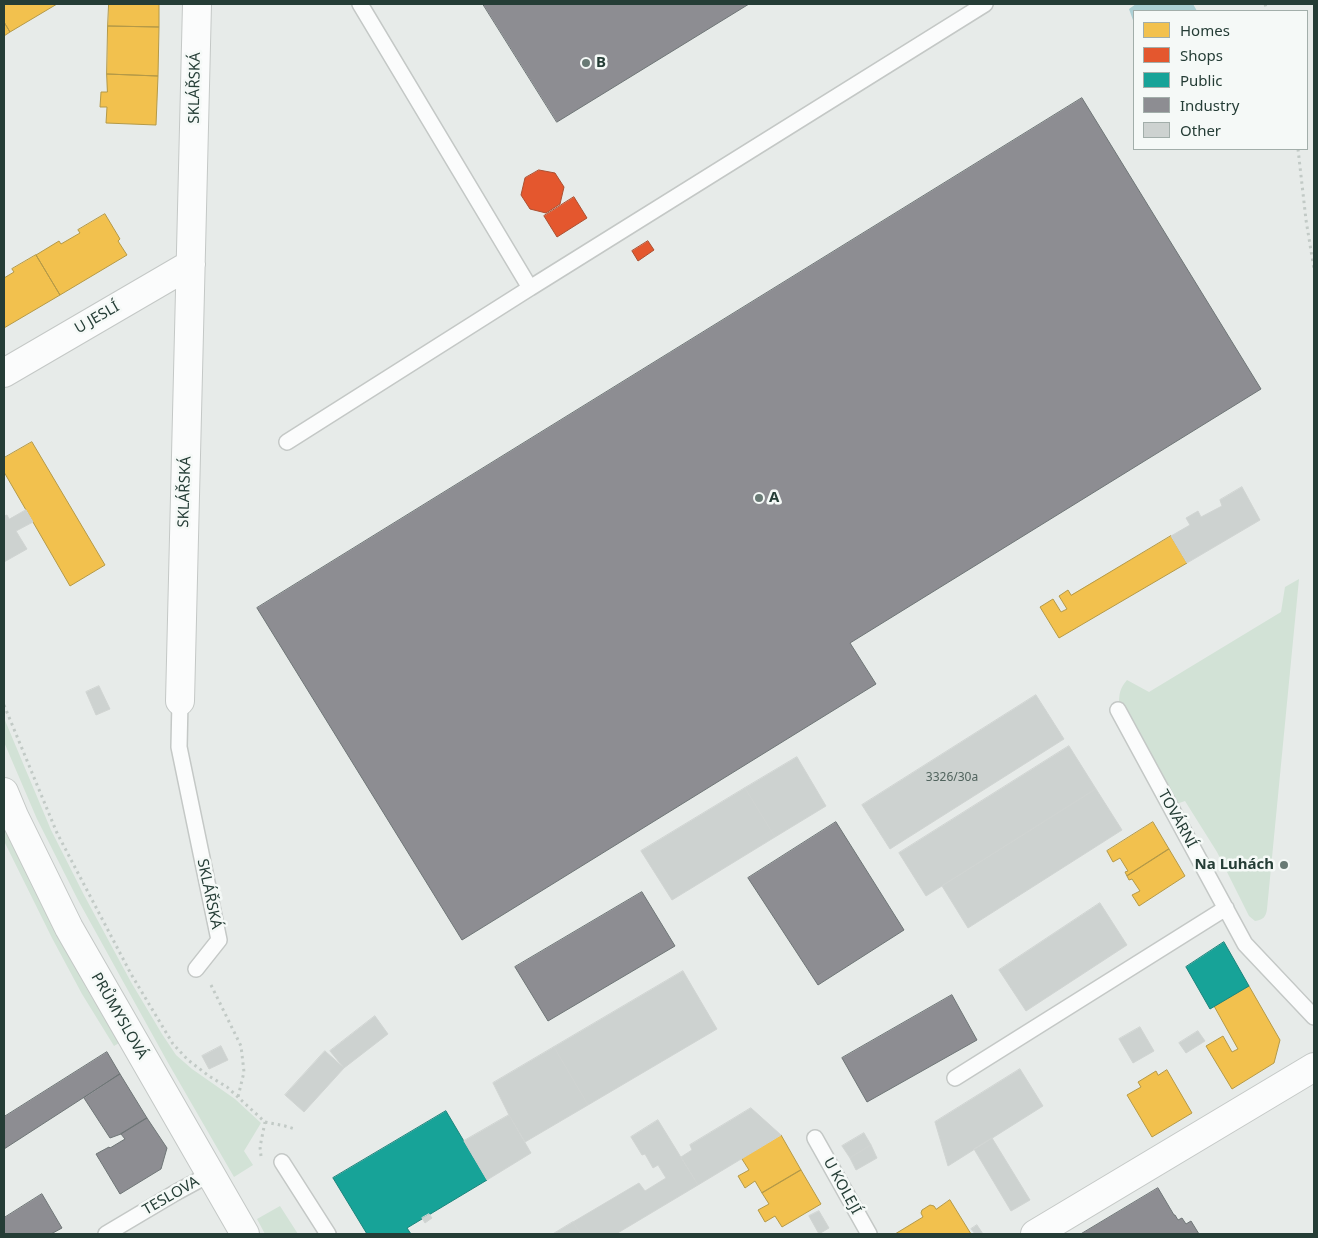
<!DOCTYPE html>
<html>
<head>
<meta charset="utf-8">
<style>
	body { margin:0 }
	#map { position:relative; width:1318px; height:1238px; overflow:hidden; background:#e7ebe9; font-family:"Noto Sans",sans-serif }
	canvas { display:block }
	.frame { position:absolute; inset:0; border:5px solid #253d36; pointer-events:none }
	.legend { position:absolute; left:1133px; top:10px; width:175px; height:140px; box-sizing:border-box; background:#f5f9f7; border:1px solid #a2aeaa; margin:0; padding:6px 9px; list-style:none; font-size:15px; color:#253d36 }
	.legend li { display:flex; align-items:center; gap:10px; height:25px }
	.legend b { width:25px; border:1px solid #a2aeaa }
</style>
</head>
<body>
<div id="map">
<canvas width="1318" height="1238"></canvas>
<div class="frame"></div>
<ul class="legend">
<li><b style="height:14px;background:#f2c14e"></b>Homes</li>
<li><b style="height:14px;background:#e4572e"></b>Shops</li>
<li><b style="height:14px;background:#17a398"></b>Public</li>
<li><b style="height:14px;background:#8d8d92"></b>Industry</li>
<li><b style="height:14px;background:#cdd2d0"></b>Other</li>
</ul>
</div>
<script>
const c = document.querySelector('canvas').getContext('2d');
c.lineJoin = 'round';
function fillPath(path, color) {
  c.fillStyle = color;
  c.fill(path, 'evenodd');
}
function strokePath(path, color, width, dash) {
  c.strokeStyle = color;
  c.lineWidth = width;
  c.lineCap = dash ? 'butt' : 'round';
  c.setLineDash(dash || []);
  c.stroke(path);
}
function label(font, color, halo, rows, align = 'center') {
  c.font = font + ' "Noto Sans",sans-serif';
  c.lineWidth = 5;
  c.setLineDash([]);
  c.textBaseline = 'middle';
  c.strokeStyle = halo;
  c.fillStyle = color;
  for (const [text, x, y, turn = 0] of rows) {
    c.save();
    c.translate(x, y);
    c.rotate((+turn || 0) * Math.PI / 180);
    c.textAlign = isNaN(turn) ? turn : align;
    if (halo) c.strokeText(text, 0, 0);
    c.fillText(text, 0, 0);
    c.restore();
  }
}
fillPath(new Path2D(`
	M1299,579L1267,909C1266,917 1263,920 1255,921L1249,916L1217,852L1185,801L1176,804L1119,704C1119,694 1120,688 1127,680L1149,692L1281,612L1285,587Z
	M4,718L51,830L84,895L131,982L162,1034L176,1055L192,1069L235,1099L261,1123L244,1151L253,1165L234,1177L167,1061L78,900L37,819L4,742Z
	M4,825L58,935L88,991L119,1043L114,1046L82,994L52,938L4,841Z
	M280,1206L298,1234H265L257,1219Z`), '#d2e2d6');
fillPath(new Path2D(`
	M1136,4H1193L1197,11H1134V23L1129,9Z`), '#acd0d5');
const homes = new Path2D(`
	M4,4H57L10,32L4,22Z
	M109,4H159V27L108,26Z
	M4,22L10,32L4,36Z
	M108,26L159,27L158,76L107,74Z
	M107,74L158,76L156,125L106,123L107,107H100L101,92H107Z
	M105,214L120,239L118,241L127,255L60,295L36,255L59,241L61,244L80,233L78,230Z
	M36,255L60,295L4,328V278L14,272L12,269Z
	M32,442L105,565L70,586L4,472V458Z
	M1171,536L1187,563L1059,638L1040,607L1053,599L1061,612L1067,609L1059,596L1068,590L1071,595Z
	M1153,822L1169,849L1127,876L1125,872L1128,871L1120,858L1113,862L1107,851Z
	M1169,849L1185,876L1139,906L1132,895L1140,891L1132,879L1129,880L1127,876Z
	M1249,986L1280,1040L1274,1063L1232,1089L1206,1046L1223,1036L1232,1052L1238,1049L1214,1006Z
	M1167,1070L1192,1113L1152,1137L1127,1095L1141,1087L1138,1082L1156,1071L1158,1075Z
	M781,1135L801,1170L762,1193L755,1181L745,1188L738,1176L749,1170L742,1159Z
	M801,1170L821,1204L782,1227L775,1216L765,1222L758,1210L769,1204L762,1193Z
	M950,1200L971,1234H895L923,1217L921,1213L922,1210L930,1205L934,1206L936,1209Z`);
fillPath(homes, '#f2c14e');
strokePath(homes, '#b49947', 1);
const shops = new Path2D(`
	M539,170L555,173L564,187L560,204L546,213L530,209L521,195L525,178Z
	M574,197L587,218L557,237L544,216Z
	M648,241L654,250L638,261L632,251Z`);
fillPath(shops, '#e4572e');
strokePath(shops, '#ab4f30', 1);
const public = new Path2D(`
	M1224,942L1249,986L1210,1009L1186,967Z
	M446,1111L487,1180L407,1228L411,1234H367L333,1178Z`);
fillPath(public, '#17a398');
strokePath(public, '#1b847b', 1);
const industry = new Path2D(`
	M483,4H749L557,122Z
	M1082,98L1261,389L850,643L876,684L462,940L257,608Z
	M836,822L904,930L818,985L748,878Z
	M642,892L675,946L548,1021L515,967Z
	M952,995L977,1040L867,1102L842,1058Z
	M107,1052L120,1074L4,1149V1117Z
	M120,1074L147,1118L121,1134L110,1138L84,1098Z
	M147,1118L167,1148L161,1169L120,1194L96,1154L109,1147L110,1148L125,1139L121,1134Z
	M1158,1188L1174,1215H1175L1178,1220L1182,1218L1186,1224L1191,1221L1199,1234H1081Z
	M42,1194L62,1228L51,1234H4V1218Z`);
fillPath(industry, '#8d8d92');
strokePath(industry, '#6e7576', 1);
const building = new Path2D(`
	M1242,487L1260,520L1187,563L1171,536L1190,525L1186,518L1198,511L1201,517L1222,506L1220,500Z
	M26,510L33,522L16,531L27,549L4,562V516L7,515L9,519Z
	M99,686L110,709L96,715L86,692Z
	M1036,695L1064,739L890,849L862,805Z
	M1069,746L1096,789L926,896L899,853Z
	M797,757L826,806L775,837L745,788Z
	M745,788L775,837L672,900L641,851Z
	M1096,789L1122,830L968,928L942,886Z
	M1100,903L1127,945L1026,1011L999,970Z
	M683,971L717,1029L588,1105L554,1047Z
	M375,1016L388,1034L344,1068L330,1051Z
	M1140,1027L1154,1051L1133,1063L1119,1039Z
	M1198,1031L1205,1041L1186,1053L1179,1043Z
	M221,1046L228,1060L209,1069L202,1056Z
	M554,1047L588,1105L525,1142L509,1115L493,1083Z
	M325,1051L344,1068L304,1112L285,1095Z
	M1020,1069L1043,1106L948,1166L935,1122Z
	M751,1108L781,1135L698,1185L681,1157L692,1150L690,1145Z
	M509,1115L531,1153L487,1180L464,1141Z
	M658,1120L698,1185L616,1234H581L573,1222L639,1183L645,1191L666,1178L658,1165L653,1168L645,1154L642,1155L631,1137Z
	M864,1133L871,1145L850,1158L842,1146Z
	M992,1138L1030,1200L1011,1211L974,1149Z
	M871,1145L877,1158L856,1170L850,1158Z
	M819,1211L829,1228L819,1234L809,1216Z
	M429,1214L432,1218L425,1223L422,1218Z
	M573,1222L581,1234H553Z
	M977,1225L983,1234H975L971,1229Z`);
fillPath(building, '#cdd2d0');
strokePath(building, '#d0d4d2', 1);
const service = new Path2D(`
	M360,4L530,288L985,4
	M287,442L530,288
	M180,701L179,747L219,940L196,969
	M1118,710L1245,944L1314,1017
	M955,1078L1226,908
	M815,1138L869,1234
	M282,1162L328,1234
	M106,1234L175,1193L210,1174`);
const minor = new Path2D(`
	M4,373L191,264
	M180,701L197,4
	M1035,1234L1314,1067`);
const tertiary = new Path2D(`
	M4,792L14,816L69,928L245,1234`);
strokePath(service, '#c4c8c6', 18);
strokePath(minor, '#c4c8c6', 30);
strokePath(tertiary, '#c4c8c6', 30);
strokePath(new Path2D(`
	M1265,4L1267,11
	M1298,149L1306,220L1314,269
	M4,705L57,833L131,974L173,1044L188,1060L209,1076L227,1087L265,1122L285,1126L295,1129
	M211,985L241,1046L244,1072L238,1097
	M261,1156L260,1147L265,1122`), '#c2cac6', 3, [2.5, 4]);
strokePath(service, '#fbfcfc', 15);
strokePath(minor, '#fbfcfc', 28);
strokePath(tertiary, '#fbfcfc', 28);
for (const [x, y, r, color] of [
	[586,63,5,"#697a75"],
	[759,498,5,"#697a75"],
	[1284,865,5,"#697a75"]
]) {
  const dot = new Path2D();
  dot.arc(x, y, r, 0, 2 * Math.PI);
  c.fillStyle = color;
  c.fill(dot);
  strokePath(dot, '#f5f9f7', 2);
}
label('12px', '#50635d', null, [
	["3326/30a",952,778]
]);
label('bold 15px', '#253d36', '#f5f9f7', [
	["B",596,63],
	["A",769,498],
	["Na Luhách",1274,865,"right"]
], 'left');
label('15px', '#253d36', '#f5f9f7', [
	["SKLÁŘSKÁ",195,88,-89],
	["U JESLÍ",97,318,-30],
	["SKLÁŘSKÁ",185,492,-88],
	["TOVÁRNÍ",1177,819,61],
	["SKLÁŘSKÁ",209,894,78],
	["PRŮMYSLOVÁ",119,1016,60],
	["U KOLEJÍ",842,1186,61],
	["TESLOVA",171,1196,-30]
]);
</script>
</body>
</html>
